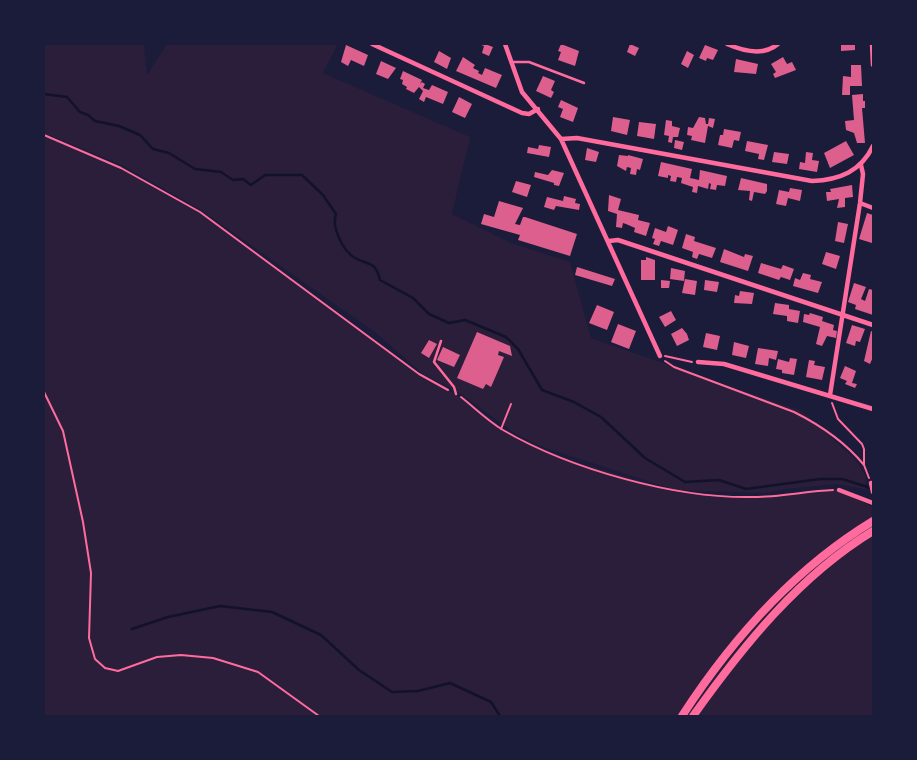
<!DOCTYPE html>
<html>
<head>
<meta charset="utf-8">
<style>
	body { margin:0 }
	#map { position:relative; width:917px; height:760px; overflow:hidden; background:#1b1b3a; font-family:"PT Sans",sans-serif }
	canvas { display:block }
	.frame { position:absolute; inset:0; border:45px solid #1b1b3a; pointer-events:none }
</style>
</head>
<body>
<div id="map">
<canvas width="917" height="760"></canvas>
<div class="frame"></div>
</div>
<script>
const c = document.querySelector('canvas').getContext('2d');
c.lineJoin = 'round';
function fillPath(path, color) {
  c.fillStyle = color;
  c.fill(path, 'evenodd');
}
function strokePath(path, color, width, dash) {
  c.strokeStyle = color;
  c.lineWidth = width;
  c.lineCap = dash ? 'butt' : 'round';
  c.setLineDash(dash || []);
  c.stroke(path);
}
fillPath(new Path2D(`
	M44,44H144L147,75L167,44H338L323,73L470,137L452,214L511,243L570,262L591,338L801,411L855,459L866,477L865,489L836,484L785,489L766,493L675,490L540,446L516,434L461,394L423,374L376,333L201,210L122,165L44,133Z
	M44,135L121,168L200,212L419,374L456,394L501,429L531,445L579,463L681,493L754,497L839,490L873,507L871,513L873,515V716H44Z`), '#2a1e3b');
strokePath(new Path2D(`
	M44,94L67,97L80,112L88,115L95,121L119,126L140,135L153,149L169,153L195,169L221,172L233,180L243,179L251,185L265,175H302L323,195L336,214C331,227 343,251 355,258C369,266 375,260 380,280L413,298L429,314L449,323L465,320L506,337L518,349L542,390L574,402L601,417L645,458L685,482L719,480L746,489L820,479H842L871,488
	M132,629L168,617L220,606L272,612L321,635L359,670L392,692L418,691L450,683L491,702L500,716`), '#12122b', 2.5);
fillPath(new Path2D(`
	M478,44H485L493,47L489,56L482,53L484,46Z
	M561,44L579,51L575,66L558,60L561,52L558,51Z
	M630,44L639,48L635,56L627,52Z
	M841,44H855V50L841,51Z
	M346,45L368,55L364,66L351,60L348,66L341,62Z
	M705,45L718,50L713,60L707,58L706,61L699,58Z
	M439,51L451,58L447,69L434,62Z
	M687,51L694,55L688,68L681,64Z
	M463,57L475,65L473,68L479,71L478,73L482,75L485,68L502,75L496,88L456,71Z
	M783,57L787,64L792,62L796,70L775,78L773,74L776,72L771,64Z
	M736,59L758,64L756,74L734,72Z
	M381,61L396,68L388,79L376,74Z
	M851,65H861L862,86H850V95H842L843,76L851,77Z
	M403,71L422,80L420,84L422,82L425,84L423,88L429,90L432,85L448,92L443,104L426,97L424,102L419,99L423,91L419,87L414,93L406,89L407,87L402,84L403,80L400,79Z
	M543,76L555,81L551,90L554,92L551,98L536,91Z
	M863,94V101H865V108H862L865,143H857L854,133L846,130L845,121L854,120L852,95Z
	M459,97L472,104L465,118L452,112Z
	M561,100L578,108L573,122L560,117L563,109L558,107Z
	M613,117L630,120L627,135L611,131Z
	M699,117L705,118L706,124H708L709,118L715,119L713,128L708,126L705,143L691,140L692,136L687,135L688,127L693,128Z
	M666,120L672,121V126L680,128L678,137H673L672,143L668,142L669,136L664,135Z
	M639,122L656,124L654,139L637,136Z
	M724,129L741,132L739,141L734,140L732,148L718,145L720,135H723Z
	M675,140L684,142L682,150L674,148Z
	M747,141L768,145L764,160L758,159L759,154L745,151Z
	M846,141L854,155L830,168L824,153Z
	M539,145L551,147L549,157L527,153L528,147L538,149Z
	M587,148L599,152L596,162L585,160Z
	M774,152L789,154L787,164L772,162Z
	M806,152L813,153L812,160L819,161L817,172L799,169L800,162L805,163Z
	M619,155L628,156V155L643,159L640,170L637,169L636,175L630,174L631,168L627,167L626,171L617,166Z
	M661,162L692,169L690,178L695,179L699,180L700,170L727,176L725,186L717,185L716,190L710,189L711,184L709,183L708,189L698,186L697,193L692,192L693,187L681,183L682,178L677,177L676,182L670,181L671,176L668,175V178L658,176Z
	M552,170L564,173L559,186L554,185V183L534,177L535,172L548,175Z
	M741,178L767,184V191L765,194L754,192L752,201L749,200L750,191L738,190Z
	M516,181L531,185L527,197L512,192Z
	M852,185L853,197L845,198V207L837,208L839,199L827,201L826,192H831L830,189Z
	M790,188L802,190L800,201L788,198L786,206L776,204L779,190L789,192Z
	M609,195L621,199L618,210L639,215L638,220L650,223L646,236L634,232L635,228L626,224L623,223L622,228L616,227L617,214L608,211Z
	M564,196L576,199L575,203L580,204L579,210L556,206L554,210L544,207L547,197L563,201Z
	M499,201L523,208L515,224L520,225L523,217H525L577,234L570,256L518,240L520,235L481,224L484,214L494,217Z
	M867,213L873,215L872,243L859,239Z
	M838,222L848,224L844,243L835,241Z
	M668,226L678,230L673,245L661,241L659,246L653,244L655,239L652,238L655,228L666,232Z
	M686,234L695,237L694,241L716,248L712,258L699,254L697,259L694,258L692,257L693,252L682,248Z
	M724,249L744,257L745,254L753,256L748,271L720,262Z
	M826,252L840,256L836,269L822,264Z
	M646,257L655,260V280H641V260H646Z
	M761,263L781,269L783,265L794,269L790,280L781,277L779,280L758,273Z
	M577,267L615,279L612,286L575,275Z
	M671,268L685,271L684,281L670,279Z
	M803,273L811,275L810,279L822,282L818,293L793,286L795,278L800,280Z
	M685,279L697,281L695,295L682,293Z
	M661,280L670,281L669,288H661Z
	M705,280L719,282L717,292L704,290Z
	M854,283L866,287L861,299L865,301L869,289L873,290V315L855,309L856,305L848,302Z
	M740,291L754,293L752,304L734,303L735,295L739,296Z
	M775,303L789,305V309L800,311L798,323L787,321V316L773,314Z
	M597,305L614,312L607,330L589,323Z
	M671,311L676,320L665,327L659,317Z
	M810,313L823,317L822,321L834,325L833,330L837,331L836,338L827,336L822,346L816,344L820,327L803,322L804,314L809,315Z
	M618,324L636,331L629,349L611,342Z
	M852,325L865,329L860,342L856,341L855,346L846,343Z
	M682,328L687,334L689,340L677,346L671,334Z
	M871,331L873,332V357L870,364L864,361Z
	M477,332L510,346L512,356L499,351L498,355L504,357L491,387L486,384L483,389L457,378Z
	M706,333L720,336L717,350L703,347Z
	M429,340L437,344L429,358L421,353Z
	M734,342L749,346L746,358L732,355Z
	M443,347L460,355L454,367L437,360Z
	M758,348L778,351L776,360L769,358L768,366L755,364Z
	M790,358L797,359L794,375L782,373V370L776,369L778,359L789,362Z
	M809,360L815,361L814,365L825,367L822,380L806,377Z
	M845,366L856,371L852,383L857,384L855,388L845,384L847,381L840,378Z`), '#dd5f8e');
strokePath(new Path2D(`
	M44,135L121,168L200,212L419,374L448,390
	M665,356L692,362
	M665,361L674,367L794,412C820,425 846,443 864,465
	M44,392L63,431L83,522L91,573L89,638L95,659L105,668L118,671L157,657L181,655L213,658L258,672L319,716
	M461,397C475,408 488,421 503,430C570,469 676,499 754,497C780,497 807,491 833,490
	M832,403L838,419L862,444L864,449V465L869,478
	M501,429L511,404`), '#ff6b9d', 2);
strokePath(new Path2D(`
	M512,62H529L584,83
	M441,341L434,362L454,387L456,394`), '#ff6b9d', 2.5);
strokePath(new Path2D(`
	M372,44L522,113L529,114L538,109
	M505,44L522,92L561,139L660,356
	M727,44C743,51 764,56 778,44
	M872,44L873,65
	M561,139L577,138L812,181C840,180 861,171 873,146
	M860,203L873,208
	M609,241L618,240L873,325
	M698,362L724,364L873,409
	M830,395L860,203L863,174L861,165
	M871,483L873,492
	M839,490L873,503`), '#ff6b9d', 4.5);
strokePath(new Path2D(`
	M682,716C732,639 794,569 873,521
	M693,716C743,646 799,576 873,531`), '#ff6b9d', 8);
</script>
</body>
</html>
